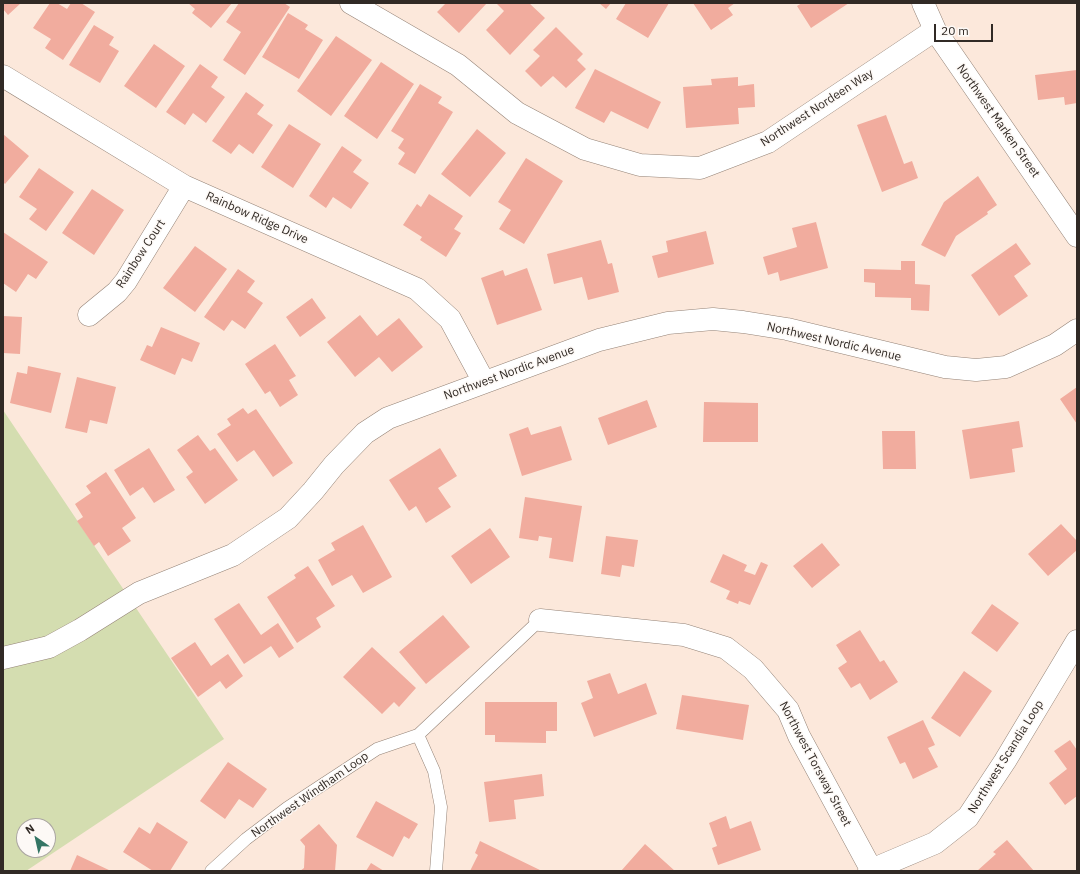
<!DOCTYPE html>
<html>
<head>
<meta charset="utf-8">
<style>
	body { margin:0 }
	#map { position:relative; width:1080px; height:874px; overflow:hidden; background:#fce8db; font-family:"IBM Plex Sans",sans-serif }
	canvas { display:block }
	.frame { position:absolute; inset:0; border:4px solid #312a25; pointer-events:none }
	.north { position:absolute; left:16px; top:818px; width:40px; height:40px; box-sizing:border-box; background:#fdf9f6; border:1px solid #aba6a2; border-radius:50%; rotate:326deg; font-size:11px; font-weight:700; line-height:16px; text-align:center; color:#312a25 }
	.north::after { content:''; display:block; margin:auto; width:14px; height:18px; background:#347564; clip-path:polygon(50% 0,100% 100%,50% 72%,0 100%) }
	.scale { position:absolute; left:934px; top:24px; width:59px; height:18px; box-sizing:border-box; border:2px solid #312a25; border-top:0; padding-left:5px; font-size:12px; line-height:14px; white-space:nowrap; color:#312a25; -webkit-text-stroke:3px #fdf9f6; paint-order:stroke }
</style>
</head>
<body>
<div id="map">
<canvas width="1080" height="874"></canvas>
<div class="frame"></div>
<div class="north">N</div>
<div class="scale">20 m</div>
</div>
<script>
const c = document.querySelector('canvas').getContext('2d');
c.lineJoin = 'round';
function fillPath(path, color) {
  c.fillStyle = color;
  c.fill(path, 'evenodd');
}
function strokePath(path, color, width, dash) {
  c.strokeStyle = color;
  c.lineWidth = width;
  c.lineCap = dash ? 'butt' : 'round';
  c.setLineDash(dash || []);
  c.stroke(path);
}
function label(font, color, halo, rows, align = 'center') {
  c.font = font + ' "IBM Plex Sans",sans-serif';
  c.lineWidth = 3;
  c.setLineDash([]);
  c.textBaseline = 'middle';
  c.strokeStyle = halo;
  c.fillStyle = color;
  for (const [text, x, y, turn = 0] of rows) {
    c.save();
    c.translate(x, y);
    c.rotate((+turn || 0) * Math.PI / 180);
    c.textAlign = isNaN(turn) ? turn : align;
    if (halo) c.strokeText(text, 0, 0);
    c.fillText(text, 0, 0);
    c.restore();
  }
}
fillPath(new Path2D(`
	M3,410L224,739L26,871H3ZM24,826H48V850H24Z`), '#d4ddb0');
fillPath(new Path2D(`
	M3,3H21L8,15L3,9Z
	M50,3H57L67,9L71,3H81L95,12L63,60L45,48L51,39L33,28Z
	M188,3H232L211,28L192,13L195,9Z
	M239,3H284L290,7L245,75L223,60L241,32L226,22Z
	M446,3H487L459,33L437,12Z
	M496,3H529L545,18L510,55L486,30L504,11Z
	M599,3H611L606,9Z
	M626,3H669L648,38L616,19Z
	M693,3H735L728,8L733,15L711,30Z
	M802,3H849L811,28L797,6Z
	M288,13L308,25L305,29L323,40L299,79L262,57Z
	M94,25L114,37L109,45L119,51L100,83L69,65Z
	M556,27L583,54L577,60L586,69L566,88L553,76L541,87L525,71L540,56L533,50Z
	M336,36L372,60L331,116L297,91Z
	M154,44L185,66L156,108L124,86Z
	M381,62L414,84L377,139L344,116Z
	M200,64L218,77L211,87L225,97L206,123L193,113L185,125L166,112Z
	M595,69L661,102L648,129L611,111L604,123L575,108Z
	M1077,70V103L1065,105L1064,97L1038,100L1035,75Z
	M738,77V86L754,84L755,107L738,108L739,124L686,128L683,87L712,85L711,79Z
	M420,84L442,97L438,103L453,112L415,174L398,164L405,153L398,148L404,139L391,131Z
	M246,92L264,105L257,114L273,125L253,154L239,144L231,154L212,141Z
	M886,115L904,164L912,161L918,178L882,192L857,125Z
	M289,124L321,144L293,188L261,167Z
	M477,129L506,153L470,197L441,174Z
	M3,134L29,156L5,184L3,182Z
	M342,146L362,160L353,172L369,183L351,209L333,197L326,208L309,196Z
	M526,158L563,181L524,244L499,229L511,210L498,202Z
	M39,168L74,192L46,231L29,219L37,209L19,197Z
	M978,176L997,205L987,212L988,214L956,236L945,257L921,245L944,202Z
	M92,189L124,210L94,255L62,233Z
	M429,194L463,216L454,229L461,233L446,257L420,240L422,237L403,225L417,204L421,207Z
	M816,222L828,268L780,281L778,272L768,275L763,257L797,247L792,228Z
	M706,231L714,264L658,278L652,256L668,252L666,241Z
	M3,232L48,262L36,279L28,274L16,292L3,283Z
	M601,240L608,264L612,263L619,292L588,300L582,277L554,284L547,254Z
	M1016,243L1031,264L1014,276L1028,296L999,316L971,275Z
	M195,246L227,269L195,312L163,288Z
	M901,261H915V284L930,285L929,311L911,310V298L875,297V283L864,282V269L901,270Z
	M527,268L542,310L497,325L481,278L503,270L505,276Z
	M238,269L255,281L247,292L263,303L245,329L232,320L224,331L204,317Z
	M312,298L326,318L300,337L286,317Z
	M360,315L377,336L399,318L423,347L392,372L379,357L355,377L327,342Z
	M3,316L22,317L20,354L3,353Z
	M161,327L200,343L192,362L182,358L175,375L140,360L147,345L152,347Z
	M275,344L296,376L289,380L298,395L280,407L270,391L265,394L245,364Z
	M28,366L61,373L51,413L10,403L17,372L27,374Z
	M77,377L116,387L107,424L90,420L87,433L65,428Z
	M1077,387V424L1060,399Z
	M647,400L657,427L608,445L598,418Z
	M704,402L758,403V442H703Z
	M243,408L248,414L256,409L293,463L273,477L254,450L237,462L217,434L231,425L227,419Z
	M1019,421L1023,447L1012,449L1015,472L970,479L962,430Z
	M561,426L572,460L522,476L509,434L528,427L531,435Z
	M882,431H915L916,469H883Z
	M198,435L210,451L215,448L238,480L205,504L186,477L193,472L177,450Z
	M149,448L175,490L154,503L143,487L130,496L114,470Z
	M440,448L457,476L438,488L451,507L426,523L416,506L409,511L389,480Z
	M106,472L136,518L122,528L131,541L108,556L99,542L94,546L77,521L83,517L75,504L91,493L86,486Z
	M525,497L582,506L573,562L549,558L552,538L539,536L538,541L519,538Z
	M1061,524L1077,541V550L1048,576L1028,554Z
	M363,525L392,577L363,593L352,575L332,586L318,560L335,550L331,543Z
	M490,528L510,557L471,584L451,556Z
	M606,536L638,540L634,567L622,565L620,577L601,574Z
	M822,543L840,565L812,588L793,566Z
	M723,554L747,565L744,571L755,575L761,562L768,565L750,605L739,601L738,604L726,599L730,591L710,582Z
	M308,566L335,606L316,618L321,627L297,643L267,597L296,578L294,575Z
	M239,603L261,635L278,623L294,648L279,658L271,646L244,664L214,619Z
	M992,604L1019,623L997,652L971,633Z
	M443,615L470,647L426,684L399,652Z
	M860,630L880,662L884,660L898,682L870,700L860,683L851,688L838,668L847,662L836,645Z
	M195,642L211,666L228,654L243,676L226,689L220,681L198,697L171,658Z
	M372,647L416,688L399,707L394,702L382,714L343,677Z
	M964,671L992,691L960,737L931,718Z
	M610,673L618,694L646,683L657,714L594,737L581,703L593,698L587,681Z
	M682,695L749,705L743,740L676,729Z
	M485,702H557V731H546V743L495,742V735H485Z
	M923,720L935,745L928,748L938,767L913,779L905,762L900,764L887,737Z
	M1070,740L1077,750V796L1065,805L1049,783L1067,769L1054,751Z
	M228,762L267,789L253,808L239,799L225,819L200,801Z
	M542,774L544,796L514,800L516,819L489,822L484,782Z
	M376,801L418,824L409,839L404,836L393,857L356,837Z
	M726,816L730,829L751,821L761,850L718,865L712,848L717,846L709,823Z
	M157,822L188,842L170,871H153L123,852L139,827L150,834Z
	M319,824L337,845L335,871H300L304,868L305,846L300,840Z
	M1007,840L1034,871H977L996,854L993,852Z
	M480,841L542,871H470L478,855L475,853Z
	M645,844L675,871H621Z
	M77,855L111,871H70Z
	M371,863L384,871H366Z`), '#f1ac9e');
const lane = new Path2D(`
	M418,735L434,771L441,807L436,871
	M211,871L246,839L287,808L377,749L418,735L540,620`);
const street = new Path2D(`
	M351,3L458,65L517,113L585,149L640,165L700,168L768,142L935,30
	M923,3L935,30L1077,236
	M3,76L184,186L417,289L450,319L484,382
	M89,315L117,292L126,281L184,186
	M540,620L684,635L726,648L753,669L788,710L799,736L872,871
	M3,658L49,647L80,630L139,593L233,555L288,518L313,491L334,465L365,433L388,418L599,340L668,323L713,319L743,322L787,329L945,367L976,370L1006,367L1055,345L1077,330
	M869,871L935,843L968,817L1005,761L1077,641`);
strokePath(lane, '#948377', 13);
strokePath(street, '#948377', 23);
strokePath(lane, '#fff', 12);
strokePath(street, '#fff', 22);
label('12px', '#312a25', '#fdf9f6', [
	["Northwest Nordeen Way",817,108,-33],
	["Northwest Marken Street",998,121,55],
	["Rainbow Ridge Drive",257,218,24],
	["Rainbow Court",141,254,-57],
	["Northwest Nordic Avenue",834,342,13],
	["Northwest Nordic Avenue",509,373,-20],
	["Northwest Scandia Loop",1006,757,-58],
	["Northwest Torsway Street",815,764,62],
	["Northwest Windham Loop",310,795,-35]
]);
</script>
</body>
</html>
